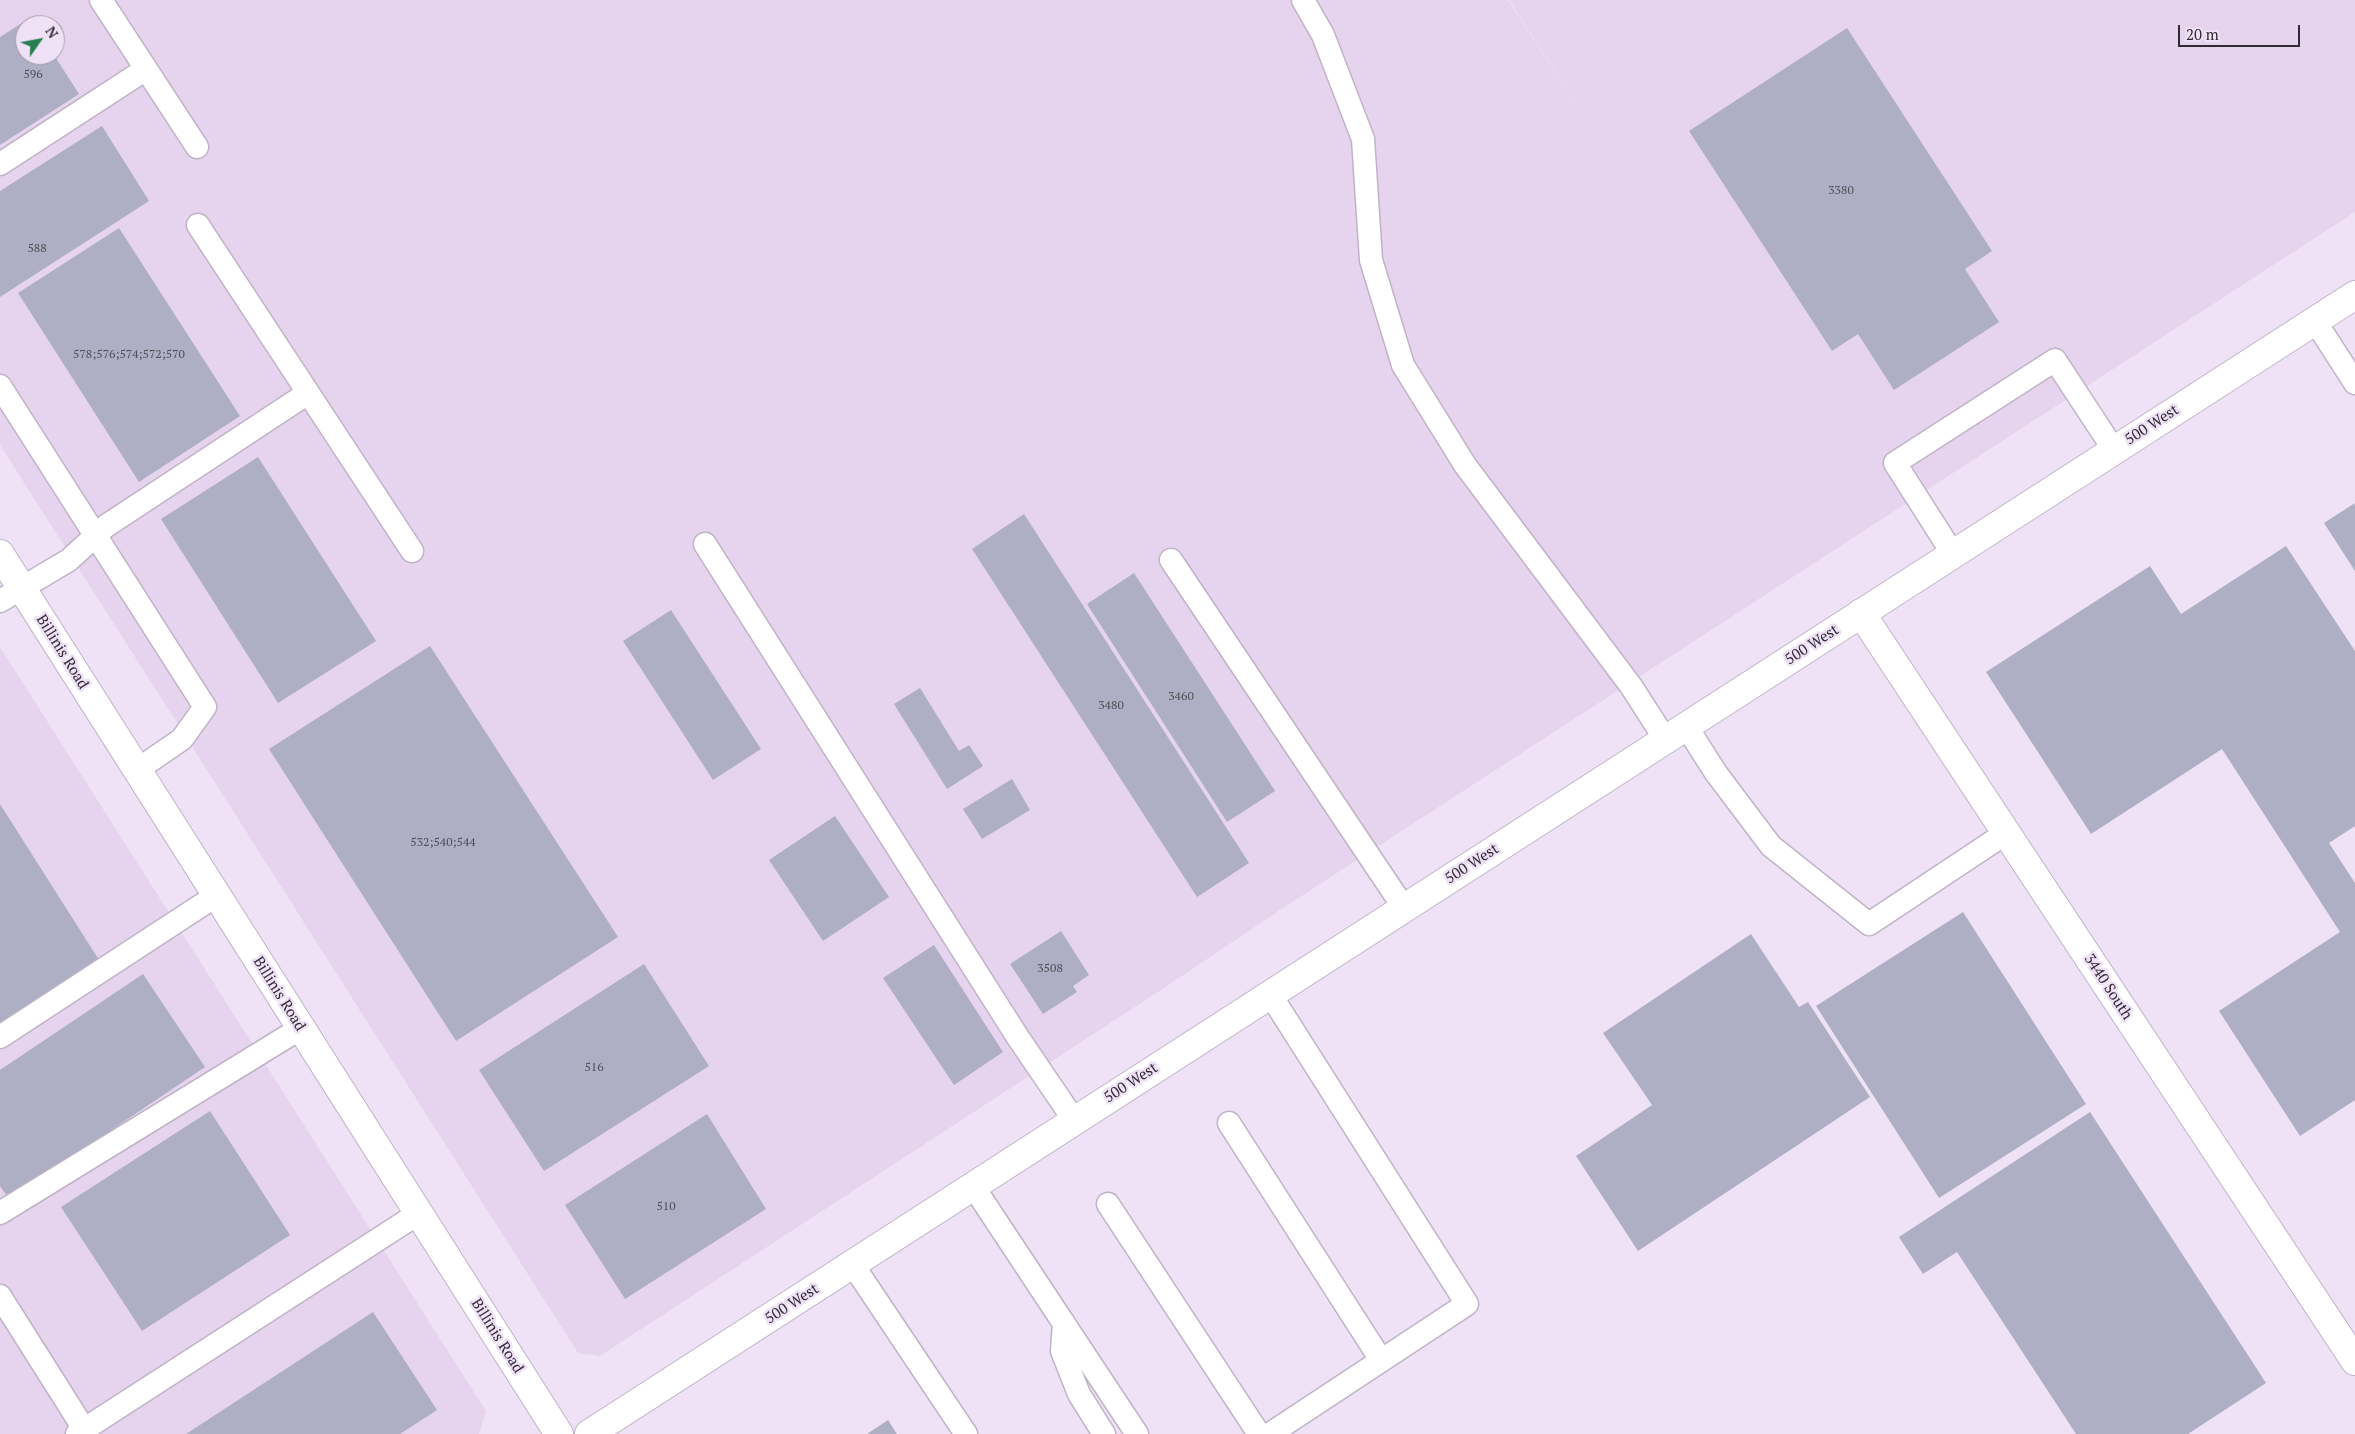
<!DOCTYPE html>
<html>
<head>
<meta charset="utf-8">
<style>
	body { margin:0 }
	#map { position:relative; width:2355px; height:1434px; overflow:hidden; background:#f0e2f6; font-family:"PT Serif",serif }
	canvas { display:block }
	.north { position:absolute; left:15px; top:15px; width:50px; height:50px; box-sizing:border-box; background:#f0e2f6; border:1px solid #a399a8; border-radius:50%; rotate:57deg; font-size:14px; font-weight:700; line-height:20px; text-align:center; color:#302b33 }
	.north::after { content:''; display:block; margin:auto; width:18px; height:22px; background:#297e51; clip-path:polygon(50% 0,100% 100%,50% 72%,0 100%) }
	.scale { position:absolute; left:2178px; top:25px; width:122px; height:22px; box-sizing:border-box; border:2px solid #302b33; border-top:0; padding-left:6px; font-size:15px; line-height:18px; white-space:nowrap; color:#302b33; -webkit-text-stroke:4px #f0e2f6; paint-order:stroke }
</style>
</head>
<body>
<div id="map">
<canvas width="2355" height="1434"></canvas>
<div class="north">N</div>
<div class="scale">20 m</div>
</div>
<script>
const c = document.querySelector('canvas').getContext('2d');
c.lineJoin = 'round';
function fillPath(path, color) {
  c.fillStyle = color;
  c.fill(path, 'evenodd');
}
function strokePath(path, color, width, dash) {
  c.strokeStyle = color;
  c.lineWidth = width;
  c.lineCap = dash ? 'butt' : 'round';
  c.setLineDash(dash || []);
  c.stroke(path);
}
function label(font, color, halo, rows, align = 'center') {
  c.font = font + ' "PT Serif",serif';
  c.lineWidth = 5;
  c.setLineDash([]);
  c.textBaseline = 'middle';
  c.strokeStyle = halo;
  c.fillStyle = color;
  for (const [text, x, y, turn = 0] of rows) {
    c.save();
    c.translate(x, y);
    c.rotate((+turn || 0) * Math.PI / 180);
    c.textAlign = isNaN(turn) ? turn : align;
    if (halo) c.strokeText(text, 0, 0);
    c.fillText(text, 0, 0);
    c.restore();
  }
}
fillPath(new Path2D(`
	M0,0H1508L1591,127L1509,0H2355V212L1280,910L1164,988L600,1356L578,1353L0,445ZM25,25H55V55H25Z
	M0,647L486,1411L479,1434H0Z`), '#e6d4ee');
fillPath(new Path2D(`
	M30,18L34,25H25V55H54L79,94L0,145V37Z
	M1847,28L1992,251L1965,269L1999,322L1894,390L1858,334L1832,351L1689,131Z
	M102,126L149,201L0,297V191Z
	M119,228L240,416L139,482L18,293Z
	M258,457L376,641L278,703L161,519Z
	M2355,503V571L2324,523Z
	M1024,514L1249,863L1197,897L972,549Z
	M2286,546L2355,651V826L2329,843L2355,883V1100L2300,1136L2219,1011L2340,932L2222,749L2091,834L1986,672L2150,566L2181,614Z
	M1134,573L1275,791L1227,822L1087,604Z
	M671,610L761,749L713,780L623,641Z
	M430,646L618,937L456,1041L269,749Z
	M920,688L959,751L969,745L983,766L947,789L894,704Z
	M1012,779L1030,810L982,839L963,809Z
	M0,804L99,960L0,1023Z
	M835,816L889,897L823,941L769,860Z
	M1963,912L2086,1104L1939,1198L1816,1006Z
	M1061,931L1089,975L1073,986L1077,992L1043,1014L1010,964Z
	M1751,934L1799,1007L1808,1002L1870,1097L1638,1251L1576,1156L1652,1105L1603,1033Z
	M934,945L1003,1052L954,1085L883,978Z
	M644,964L709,1066L544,1171L479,1070Z
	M143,974L205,1067L9,1199L0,1186V1070Z
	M210,1111L290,1235L142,1331L61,1207Z
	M2090,1112L2266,1383L2188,1434H2076L1957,1252L1923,1274L1899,1237Z
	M707,1114L766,1209L625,1299L565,1205Z
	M373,1312L437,1410L400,1434H186Z
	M888,1420L897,1434H867Z`), '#aeafc4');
const service = new Path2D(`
	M101,0L197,147
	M1303,0L1323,35L1363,139L1371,260L1403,365L1465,465L1631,686L1665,739
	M0,164L146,69
	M198,225L412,551
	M2315,321L2355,383
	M0,386L205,707L182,739L137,770
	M705,544L1017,1036L1074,1120
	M1953,554L1895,463L2055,360L2114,450
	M1171,560L1404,908
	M0,601L69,560L106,526L308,393
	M1686,726L1716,773L1771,846L1869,924L2006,833
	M0,1037L217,895
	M1229,1123L1381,1360
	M973,1186L1137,1434
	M1108,1204L1259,1434
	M0,1213L301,1028
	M853,1265L966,1434
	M0,1296L84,1429
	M1064,1323L1062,1351L1079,1394L1104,1434
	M77,1434L419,1213
	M1270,1434L1467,1304L1270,994`);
const minor = new Path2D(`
	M0,554L559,1434
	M1861,613L2355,1361`);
const secondary = new Path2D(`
	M589,1434L2355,295`);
strokePath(service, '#c0b3c6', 25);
strokePath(minor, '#c0b3c6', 30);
strokePath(secondary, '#c0b3c6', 30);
strokePath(service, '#fff', 22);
strokePath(minor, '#fff', 28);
strokePath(secondary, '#fff', 28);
label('12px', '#504c57', null, [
	["596",33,75],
	["3380",1841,191],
	["588",37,249],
	["578;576;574;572;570",129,355],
	["3460",1181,697],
	["3480",1111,706],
	["532;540;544",443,843],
	["3508",1050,969],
	["516",594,1068],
	["510",666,1207]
]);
label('15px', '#302b33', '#f0e2f6', [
	["500 West",2152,425,-33],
	["500 West",1812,645,-33],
	["Billinis Road",62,652,58],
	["500 West",1472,864,-33],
	["3440 South",2108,987,57],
	["Billinis Road",279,994,58],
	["500 West",1131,1083,-33],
	["500 West",792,1304,-33],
	["Billinis Road",497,1336,58]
]);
</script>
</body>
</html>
